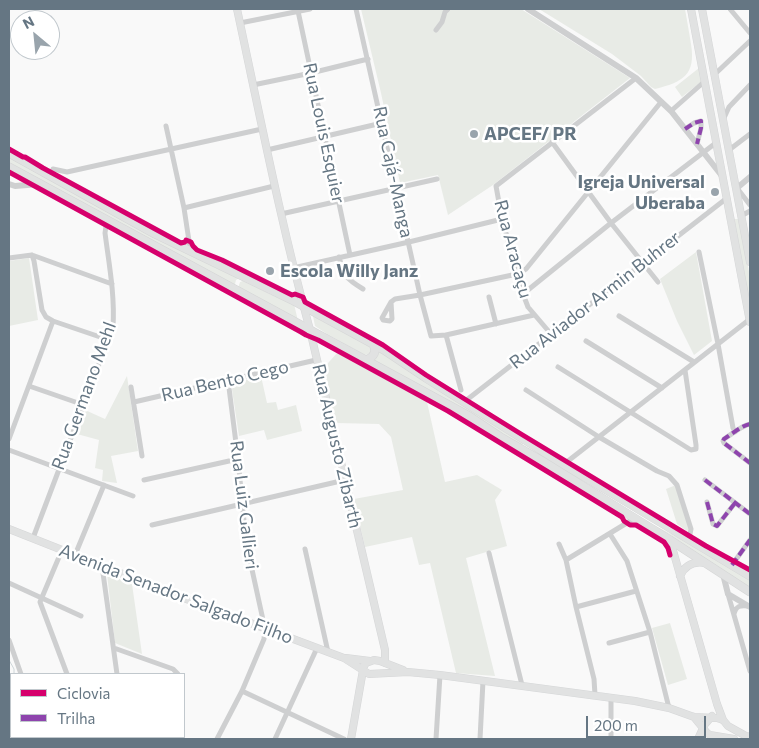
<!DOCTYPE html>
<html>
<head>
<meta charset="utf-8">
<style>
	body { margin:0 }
	#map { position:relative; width:759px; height:748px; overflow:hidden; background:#f9f9f9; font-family:Commissioner,sans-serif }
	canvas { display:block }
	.frame { position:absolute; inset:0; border:10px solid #657683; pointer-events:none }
	.legend { position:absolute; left:10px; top:673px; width:175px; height:65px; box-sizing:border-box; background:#fff; border:1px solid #c1c8cd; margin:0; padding:6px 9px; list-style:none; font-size:15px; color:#657683 }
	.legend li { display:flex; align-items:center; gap:10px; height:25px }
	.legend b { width:25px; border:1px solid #c1c8cd }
	.north { position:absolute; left:10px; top:10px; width:50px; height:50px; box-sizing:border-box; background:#fff; border:1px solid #c1c8cd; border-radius:50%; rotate:332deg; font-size:14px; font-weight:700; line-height:20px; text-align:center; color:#657683 }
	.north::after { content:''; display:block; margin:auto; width:18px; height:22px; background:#99a4ac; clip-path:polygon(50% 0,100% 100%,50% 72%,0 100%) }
	.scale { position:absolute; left:586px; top:716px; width:120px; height:22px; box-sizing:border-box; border:2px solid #657683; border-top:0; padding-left:6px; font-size:15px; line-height:18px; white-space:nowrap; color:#657683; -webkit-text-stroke:4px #fff; paint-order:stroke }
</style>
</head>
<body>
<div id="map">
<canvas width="759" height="748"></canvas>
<div class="frame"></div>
<ul class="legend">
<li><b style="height:6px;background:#d6006c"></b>Ciclovia</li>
<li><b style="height:6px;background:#8e44ad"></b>Trilha</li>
</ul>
<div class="north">N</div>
<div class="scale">200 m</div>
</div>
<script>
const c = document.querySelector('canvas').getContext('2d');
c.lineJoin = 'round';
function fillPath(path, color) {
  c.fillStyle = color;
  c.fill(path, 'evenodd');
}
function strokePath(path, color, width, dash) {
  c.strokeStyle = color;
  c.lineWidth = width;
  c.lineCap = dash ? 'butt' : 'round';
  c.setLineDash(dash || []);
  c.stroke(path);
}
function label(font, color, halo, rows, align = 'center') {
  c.font = font + ' Commissioner,sans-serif';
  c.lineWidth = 5;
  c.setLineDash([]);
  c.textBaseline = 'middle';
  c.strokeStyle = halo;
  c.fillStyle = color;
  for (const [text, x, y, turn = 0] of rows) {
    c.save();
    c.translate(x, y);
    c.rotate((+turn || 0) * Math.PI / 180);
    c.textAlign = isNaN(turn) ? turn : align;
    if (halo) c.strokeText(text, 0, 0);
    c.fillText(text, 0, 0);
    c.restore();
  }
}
fillPath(new Path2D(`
	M361,9H521L630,78L493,185L448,215L438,175L400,183L381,93Z
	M539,9H685C687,20 689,32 691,44C696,75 683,82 655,89L651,87L641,76L612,54Z
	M699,68L702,81L682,97L675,87Z
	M9,157L241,277L236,280L234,288L9,164Z
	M734,219H739L750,277V297L748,298Z
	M696,252L712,341L694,355L677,321L660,279Z
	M29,258L38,320L9,326V261Z
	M243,281L274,296L294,304L298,321L238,288L240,282Z
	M313,316L371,347V353L365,355L327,334L315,326Z
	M373,345L525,442L522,445L436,394L372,359Z
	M337,353L427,402L445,482L477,475L502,490L495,500L507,546L466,558L495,676L456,673L430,563L419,565L412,537L365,547L354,499L403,490L391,437L379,424L336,423L321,371Z
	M127,376L138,451L111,456L117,483L102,481L103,470L95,468L99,440L77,434L85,410L105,419Z
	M261,376L267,403L276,402L278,410L296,405L302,431L267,440L264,430L239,436L231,383Z
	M676,485L689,529L687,531L677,524L666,489Z
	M640,518L687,542L750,579V589Z
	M107,574L132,584L142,654L115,643Z
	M670,623L687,679L668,685L652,628Z`), '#e8ebe6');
strokePath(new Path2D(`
	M9,660L14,669V674
	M37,737L38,739`), '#ced6d9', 1);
const secondary = new Path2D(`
	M237,9C260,116 281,224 310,330L385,650V663
	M691,9L750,322
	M702,9L750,262
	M9,529L181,597L344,658L369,674L408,672L440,675L635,701L669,708L694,717L717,718L723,720L728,726L746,736L750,737
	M670,540L717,704L723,720
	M680,576C685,565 694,561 705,563
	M346,658L370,661
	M362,669L366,663L374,660L380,661L403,670
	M694,717L707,733L710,735L734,739
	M351,739L363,670
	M698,739L705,724L712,716`);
const trunk = new Path2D(`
	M9,153L155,234L294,301L384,350L426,378L565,465L750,576
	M9,167L469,416L502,438L542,461L670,540L750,592
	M366,360C374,357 377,352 373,344`);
strokePath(secondary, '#d5d6d7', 8);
strokePath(trunk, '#d5d6d6', 9);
strokePath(new Path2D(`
	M356,9L420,295L431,336L446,335L534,315
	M730,9L750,33
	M298,11L350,255
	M240,23L310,9
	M436,30L442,22L445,12L448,9
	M715,74L750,41
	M253,85L311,73L368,59
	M671,111L705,81
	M723,120L729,107L750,85
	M166,126L184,208L189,241V250
	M685,129L694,123L701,121V128L697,144
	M552,142L611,223L658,282
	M267,150L382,123
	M729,150L750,134
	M53,169L67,172L262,129
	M737,188L750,205
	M184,208L274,186
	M281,214L437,179
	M741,216L750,211
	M699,252L718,344L733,428L735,432
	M32,255L34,261L42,310L46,317L53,321L109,340
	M339,257C344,276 345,278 363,289
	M9,258L32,255L112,284
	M293,268L409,242L502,219
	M523,294L611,223L717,142
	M489,297L496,324
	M391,302L395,299L420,295L517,274L526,269L661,102
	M391,302L392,319L390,321L383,320L382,318Z
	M619,316L694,362
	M551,334L528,307L523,294L502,219L496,186L636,78
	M446,335L461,390
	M586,341L662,388
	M558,367L691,450L696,449V445L685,370
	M29,386L84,405
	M131,387L142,456
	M526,390L599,437L657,471L669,476L677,485L691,529L689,539
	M134,402L316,360
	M464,402L727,198
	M750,424C741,426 732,434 724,439L723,441L724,443L750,463
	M9,439L53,321
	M9,450L133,496
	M565,465L568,461L750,319
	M144,480L238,459
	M705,480L750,514
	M707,502L713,524L717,526L735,503
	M152,525L345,480
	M610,534L627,561L650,632L669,708
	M33,538L113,327C115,295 109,264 105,233L106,226L109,221
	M559,544L566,560
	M305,549L328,652
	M62,550L40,602L67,674
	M489,553L522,685
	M75,555L104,485
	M732,565L750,540
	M102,566L117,674
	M9,583L81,616
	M728,594L750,671
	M576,607L636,591
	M734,614C736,606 740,605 748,606
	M9,640L21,674
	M609,643L650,632
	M114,648L173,669L178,674
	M9,680L11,687
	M242,691L344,739
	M595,695L594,679L576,607L566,560L635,518
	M30,737L31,739
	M44,737L45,739
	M123,737V739
	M217,739L242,691L264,639L265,629L246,542L238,459L228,380
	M275,739L317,648
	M436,739L440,675
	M480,739L483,681
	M611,739V697`), '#cecfd0', 5);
strokePath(new Path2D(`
	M528,9L636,78L671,111L722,176
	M9,184L15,186L39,184
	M737,188L750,177
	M723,574L728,594L750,607`), '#cecfd0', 6);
strokePath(secondary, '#e1e2e2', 7);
strokePath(trunk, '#e1e2e2', 8);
strokePath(new Path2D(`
	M685,129L694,123L701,121V128L697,144
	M750,424C741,426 732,434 724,439L723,441L724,443L750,463
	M705,480L750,514
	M707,502L713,524L717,526L735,503
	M732,565L750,540`), '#8e44ad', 4, [8, 4]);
strokePath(new Path2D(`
	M9,149L23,157H25L43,168L181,243L185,242L186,240L191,242L193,246L197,250L222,260L292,295L295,294L303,297L305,302L383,345L426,375L521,434L706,546L750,570
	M9,172L301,332L306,335L318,340L448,411L622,517L624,521L630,525H636L664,542L668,548L670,555`), '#d6006c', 5);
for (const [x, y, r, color] of [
	[474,134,5,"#99a4ac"],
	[715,192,5,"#99a4ac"],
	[270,271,5,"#99a4ac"]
]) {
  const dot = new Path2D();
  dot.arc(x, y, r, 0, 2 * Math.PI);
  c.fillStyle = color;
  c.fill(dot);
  strokePath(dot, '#fff', 2);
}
label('18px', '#657683', '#fff', [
	["Rua Louis Esquier",324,133,78],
	["Rua Cajá-Manga",393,172,78],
	["Rua Aracaçu",513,249,75],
	["Rua Aviador Armin Buhrer",595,300,-38],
	["Rua Bento Cego",225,381,-13],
	["Rua Germano Mehl",84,396,-70],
	["Rua Augusto Zibarth",337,446,77],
	["Rua Luiz Gallieri",244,505,83],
	["Avenida Senador Salgado Filho",176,594,21]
]);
label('bold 18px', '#657683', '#fff', [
	["APCEF/ PR",484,134],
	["Igreja Universal",705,182,"right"],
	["Uberaba",705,203,"right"],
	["Escola Willy Janz",280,271]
], 'left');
</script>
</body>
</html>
